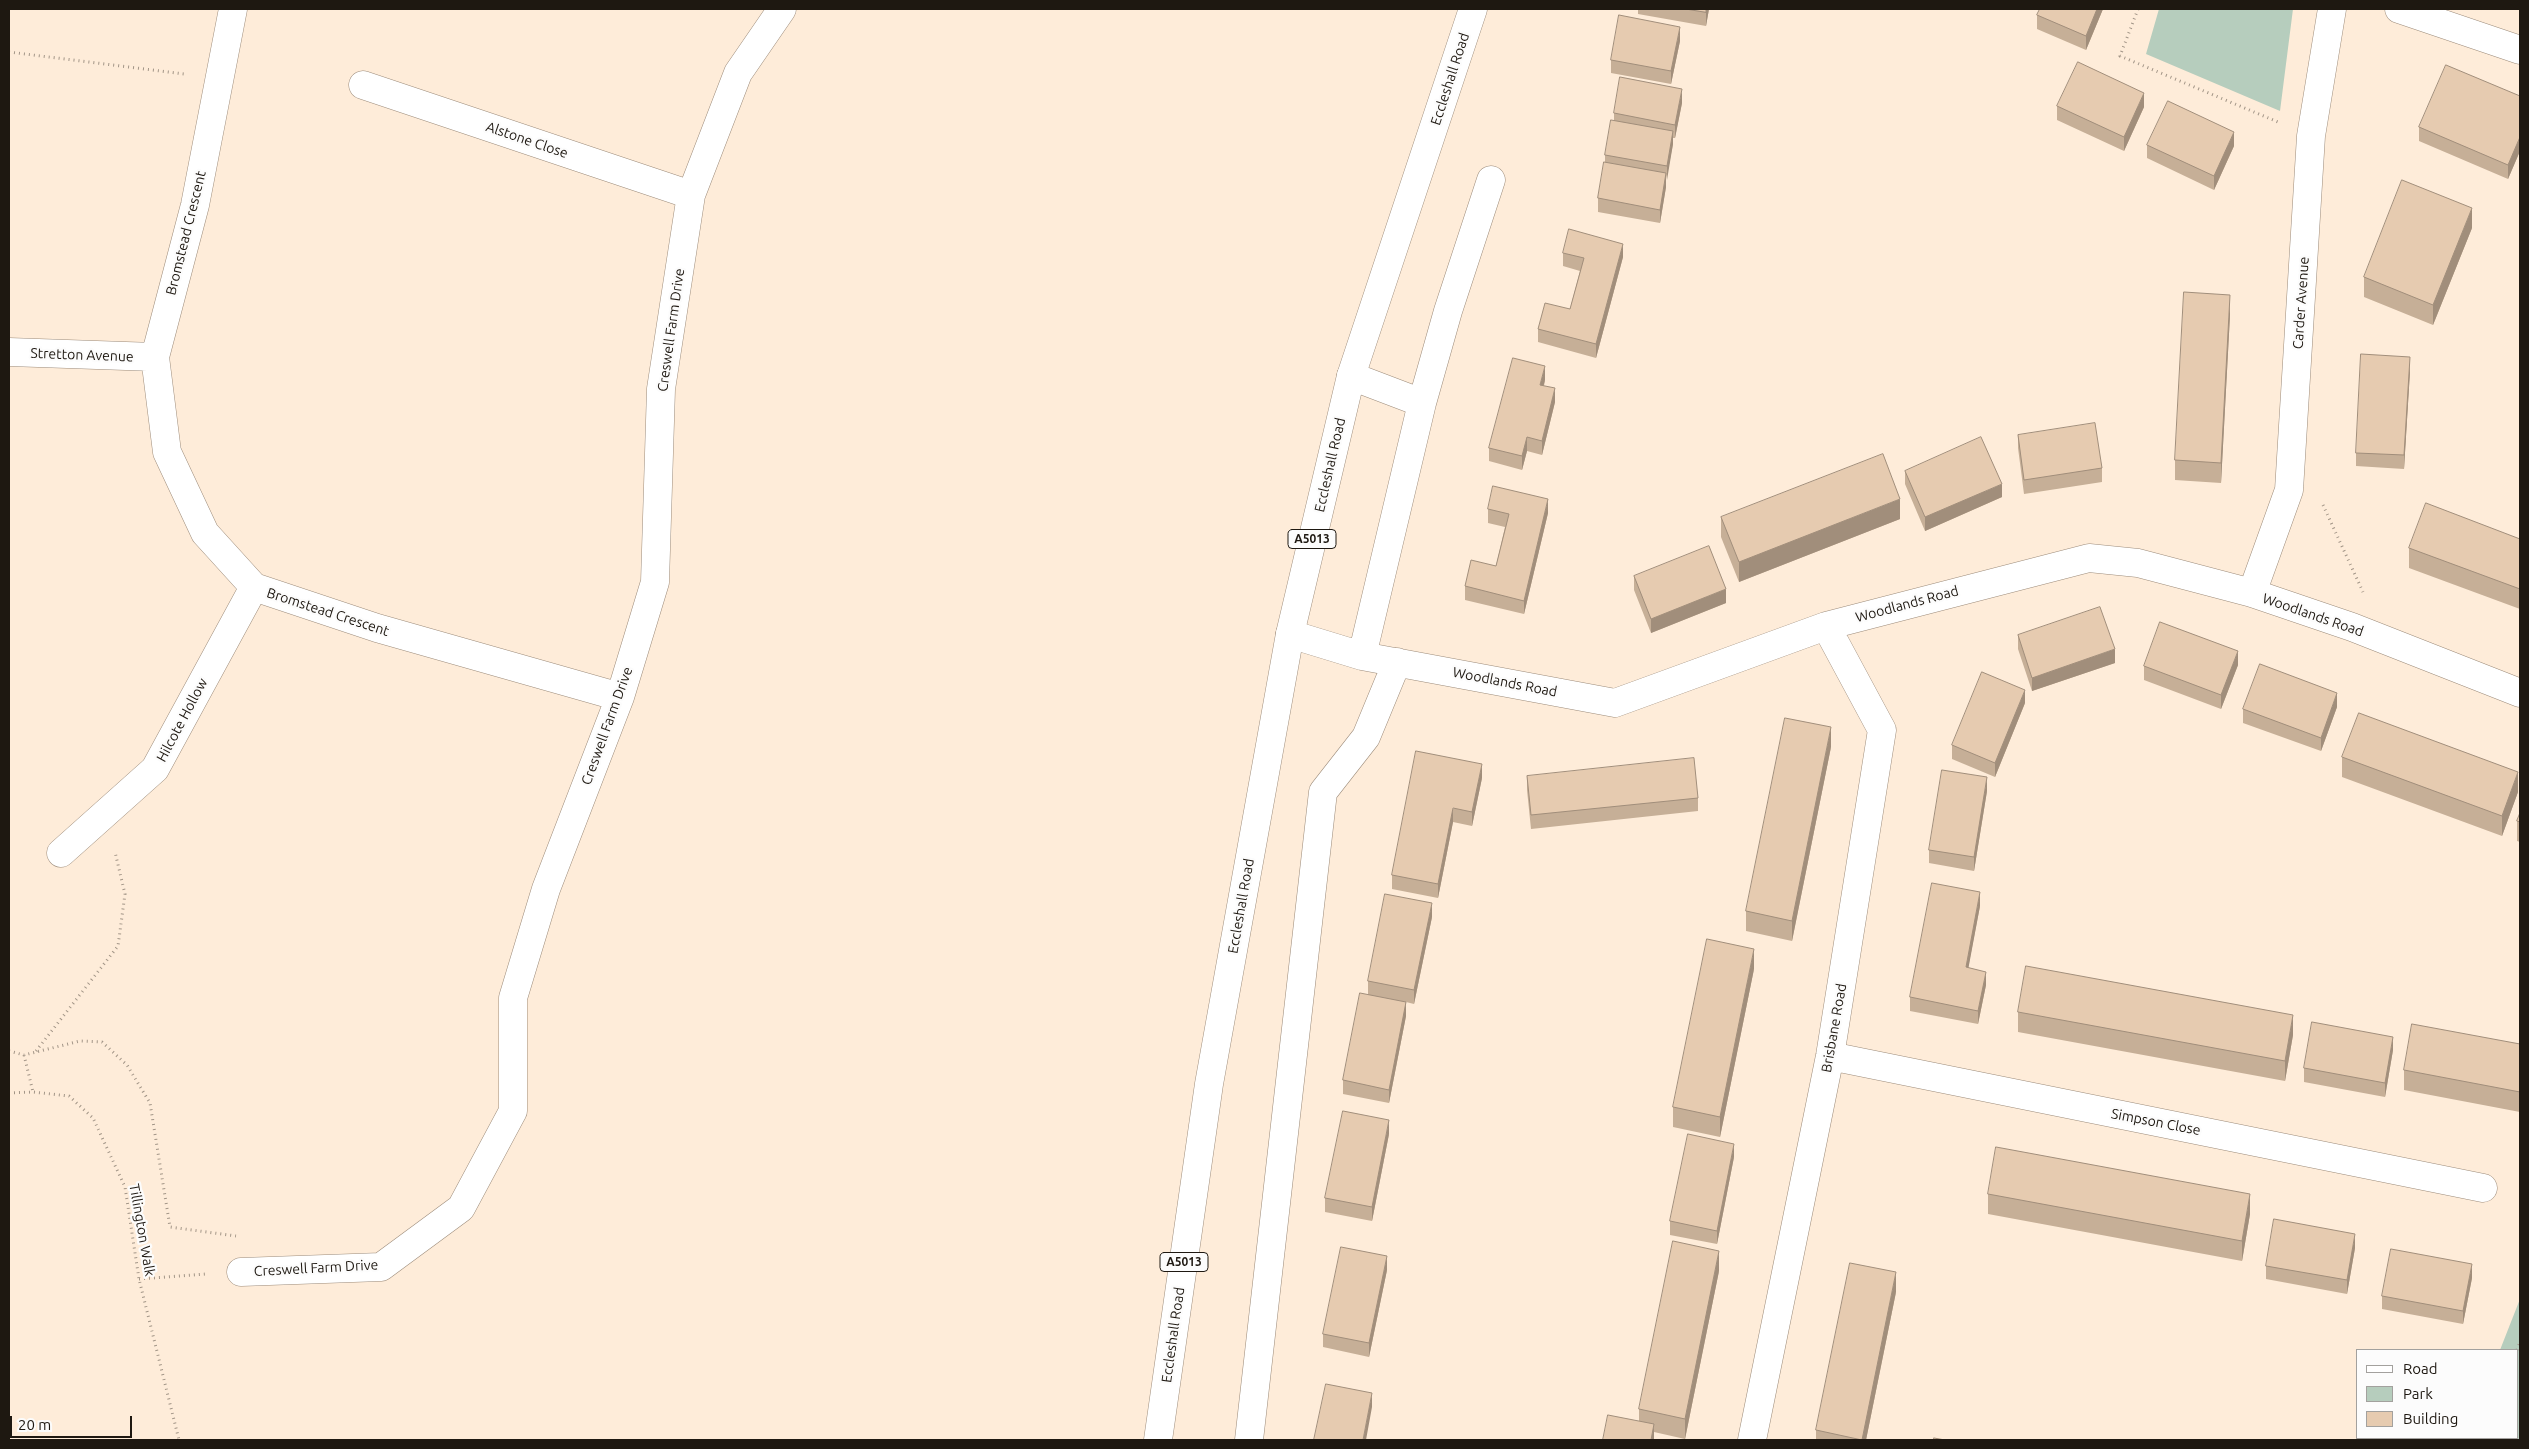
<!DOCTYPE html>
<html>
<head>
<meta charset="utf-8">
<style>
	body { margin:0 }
	#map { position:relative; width:2529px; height:1449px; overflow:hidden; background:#feecd9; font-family:Ubuntu,sans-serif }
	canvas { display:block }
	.frame { position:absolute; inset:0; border:10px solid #1e1811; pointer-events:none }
	.legend { position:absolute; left:2356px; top:1349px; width:162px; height:90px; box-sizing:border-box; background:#fcfcfc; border:1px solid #a3a19e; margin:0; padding:6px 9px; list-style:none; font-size:15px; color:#1e1811 }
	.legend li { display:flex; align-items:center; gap:10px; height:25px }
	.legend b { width:25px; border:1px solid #a3a19e }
	.scale { position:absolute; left:10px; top:1416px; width:122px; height:22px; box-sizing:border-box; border:2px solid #1e1811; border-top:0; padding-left:6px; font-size:15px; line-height:18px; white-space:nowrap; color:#1e1811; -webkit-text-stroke:4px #fcfcfc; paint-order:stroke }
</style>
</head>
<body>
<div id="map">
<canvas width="2529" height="1449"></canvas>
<div class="frame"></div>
<ul class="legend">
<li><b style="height:6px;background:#fff"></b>Road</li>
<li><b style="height:14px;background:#b6cdbd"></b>Park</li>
<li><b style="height:14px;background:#e6cbb0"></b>Building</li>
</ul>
<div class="scale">20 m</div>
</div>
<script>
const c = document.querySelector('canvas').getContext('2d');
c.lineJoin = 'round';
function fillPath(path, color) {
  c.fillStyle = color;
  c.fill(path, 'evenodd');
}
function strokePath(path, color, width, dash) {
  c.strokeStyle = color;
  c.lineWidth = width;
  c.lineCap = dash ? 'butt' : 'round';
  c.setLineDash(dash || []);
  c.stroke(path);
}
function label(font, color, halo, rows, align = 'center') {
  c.font = font + ' Ubuntu,sans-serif';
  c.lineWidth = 4.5;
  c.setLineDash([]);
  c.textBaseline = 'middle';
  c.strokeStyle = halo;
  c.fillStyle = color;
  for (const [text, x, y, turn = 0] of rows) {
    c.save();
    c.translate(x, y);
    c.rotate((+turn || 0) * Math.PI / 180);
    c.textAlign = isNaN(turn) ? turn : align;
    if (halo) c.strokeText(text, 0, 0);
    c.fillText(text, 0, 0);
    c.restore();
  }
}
fillPath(new Path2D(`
	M2159,9H2293L2280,111L2146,54Z
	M2520,1299V1440H2465L2466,1438H2518V1350H2500Z`), '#b6cdbd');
const minor = new Path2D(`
	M233,9L195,205L155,357L167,452L205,533L254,587L377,628L620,697
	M2399,9L2520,50
	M363,85L691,195
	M9,352L155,357
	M1351,376L1422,403
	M2252,593L2289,490L2311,136L2332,9
	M1290,634L1362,656L1615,703L1826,626L2089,558L2138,563L2252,593L2352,627L2520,693
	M1362,656L1422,403L1448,311L1491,180
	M61,853L155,769L254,587
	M1830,1056L2483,1188
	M241,1272L381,1267L461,1208L513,1111V998L546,889L620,697L655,582L661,389L691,195L738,73L782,9
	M1249,1440L1323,792L1366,737L1397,662
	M1752,1440L1830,1056L1882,730L1826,626`);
const primary = new Path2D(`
	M1158,1440L1209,1084L1290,634L1351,376L1473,9`);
strokePath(minor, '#9d8c7b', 29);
strokePath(primary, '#9d8c7b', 29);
strokePath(new Path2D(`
	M2138,9L2120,56L2278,122
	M9,52L184,74
	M2323,505L2363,592
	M9,1051L24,1055L80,1041L102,1042L127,1065L150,1103L170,1227L236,1236
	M36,1051L118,946L125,894L115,852
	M24,1055L33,1092
	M9,1093L33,1092L69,1096L93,1118L125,1187L139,1279L179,1440
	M139,1279L206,1274
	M2517,1350L2520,1342
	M2477,1440L2479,1438`), '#a29587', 3, [1, 4]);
strokePath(minor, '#fff', 28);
strokePath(primary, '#fff', 28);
fillPath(new Path2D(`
	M1638,9H1709L1706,26L1638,14Z
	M2103,9L2086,50L2037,29V15Z
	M1680,41L1671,84L1611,73V60Z
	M2520,96V151L2508,179L2419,141V127Z
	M1682,103L1675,138H1673V144L1666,180V187L1660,223L1598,212V198L1605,162V155L1614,120V113Z
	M2057,106L2144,107L2124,151L2057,120Z
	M2147,145L2234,146L2214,190L2147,158Z
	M2472,228L2433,325L2364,297V277Z
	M1563,253L1623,257L1596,358L1538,342V329L1570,309L1580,271L1563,266Z
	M2230,315L2221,483L2175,480V460Z
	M2410,371L2404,469L2356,466V453Z
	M1545,380L1544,386L1555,402L1542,455L1527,451L1522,470L1489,461V448Z
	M2018,435L2102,468V482L2024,494L2018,448Z
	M1905,471L2002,497L1925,531L1905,484Z
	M1488,509L1548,513L1524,614L1465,600V586L1496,566L1505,527L1488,523Z
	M1721,517L1900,519L1739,582L1721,537Z
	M2520,539V609L2409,568V548Z
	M1634,576L1726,603L1651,633L1634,590Z
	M2018,635L2115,663L2032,691L2018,649Z
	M2238,665L2221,709L2144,680V666Z
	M2025,703L1995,777L1952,759V745Z
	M2337,707L2321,751L2243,723V709Z
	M1831,747L1792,941L1746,931V911Z
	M2342,757L2518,792L2502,836L2342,777Z
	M1527,776L1698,798V811L1531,829L1527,790Z
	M1482,778L1472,826L1453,822L1438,898L1392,889V875Z
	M1987,791L1974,871L1929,863V850Z
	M2520,813V842L2517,841V821Z
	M1980,906L1968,968L1986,985L1978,1024L1910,1011V997Z
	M1432,917L1414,1004L1406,1002V1016L1389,1103L1343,1094V1080L1368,994V981Z
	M1754,969L1720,1137L1673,1127V1107Z
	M2018,1012L2293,1035L2285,1081L2018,1032Z
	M2520,1044V1112L2404,1090V1070Z
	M2393,1050L2385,1097L2304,1082V1068Z
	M1389,1134L1372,1221L1325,1212V1198Z
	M1734,1157L1717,1244L1670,1235V1221Z
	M1988,1194L2250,1214L2242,1261L1988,1214Z
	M2355,1248L2347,1294L2266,1279V1266Z
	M1387,1270L1369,1357L1323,1347V1334Z
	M1719,1271L1685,1439L1654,1432V1440L1639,1421V1409Z
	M2472,1278L2463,1324L2382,1309V1296Z
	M1896,1292L1866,1440H1816V1430Z`), '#c6af97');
fillPath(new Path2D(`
	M1706,9H1709L1706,26Z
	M2097,9H2103L2086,50V36Z
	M1680,27V41L1671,84V71Z
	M1682,89V103L1675,138V125Z
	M2144,93V107L2124,151V137Z
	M1673,131V144L1667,180V166Z
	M2234,132V146L2214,190V176Z
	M2520,137V151L2508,179V165Z
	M1666,173V187L1660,223V210Z
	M2472,208V228L2433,325V305Z
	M1623,244V257L1596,358V344Z
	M2230,295V315L2221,483V463Z
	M2410,357V371L2404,469V455Z
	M1545,366V380L1540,399V385Z
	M1555,388V402L1542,455V441Z
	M1527,437V451L1522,470V456Z
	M2002,484V497L1925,531V517Z
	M1548,499V513L1524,614V601Z
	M1900,499V519L1739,582V562Z
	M1726,589V603L1651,633V619Z
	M2115,649V663L2032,691V678Z
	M2238,651V665L2221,709V695Z
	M2025,690V703L1995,777V763Z
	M2337,693V707L2321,751V738Z
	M1831,727V747L1792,941V921Z
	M1482,764V778L1472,826V812Z
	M2518,772V792L2502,836V816Z
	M1987,777V791L1974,871V857Z
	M1453,808V822L1438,898V884Z
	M1980,892V906L1966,981V967Z
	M1432,903V917L1414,1004V990Z
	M1754,949V969L1720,1137V1117Z
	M1986,972V985L1978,1024V1011Z
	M1406,1002V1016L1389,1103V1090Z
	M2293,1015V1035L2285,1081V1061Z
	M2393,1037V1050L2385,1097V1083Z
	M1389,1120V1134L1372,1221V1207Z
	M1734,1144V1157L1717,1244V1231Z
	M2250,1194V1214L2242,1261V1241Z
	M2355,1234V1248L2347,1294V1280Z
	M1719,1251V1271L1685,1439V1419Z
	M1387,1256V1270L1369,1357V1343Z
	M2472,1264V1278L2463,1324V1311Z
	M1896,1272V1292L1866,1440H1862Z
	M1372,1393V1407L1366,1440H1363Z
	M1654,1424V1440H1651Z`), '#a18e7b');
const building = new Path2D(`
	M1686,9H1706V12Z
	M2040,9H2097L2086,36L2037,15Z
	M1619,15L1680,27L1671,71L1611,60Z
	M2078,62L2144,93L2124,137L2057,106Z
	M2446,65L2520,96V137L2508,165L2419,127Z
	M1620,77L1682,89L1675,125L1614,113Z
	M2168,101L2234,132L2214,176L2147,145Z
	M1611,120L1673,131L1667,166L1605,155Z
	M1604,162L1666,173L1660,210L1598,198Z
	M2402,180L2472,208L2433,305L2364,277Z
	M1569,229L1623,244L1596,344L1538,329L1545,303L1570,309L1584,258L1563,253Z
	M2184,292L2230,295L2221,463L2175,460Z
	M2361,354L2410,357L2404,455L2356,453Z
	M1513,358L1545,366L1540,385L1555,388L1542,441L1527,437L1522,456L1489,448Z
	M2095,423L2102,468L2024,480L2018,435Z
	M1981,437L2002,484L1925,517L1905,471Z
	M1883,454L1900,499L1739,562L1721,517Z
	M1493,486L1548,499L1524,601L1465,586L1471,560L1496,566L1509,514L1488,509Z
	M2426,503L2520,539V589L2409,548Z
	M1709,546L1726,589L1651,619L1634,576Z
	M2100,607L2115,649L2032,678L2018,635Z
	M2160,622L2238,651L2221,695L2144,666Z
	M2260,664L2337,693L2321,738L2243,709Z
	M1982,672L2025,690L1995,763L1952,745Z
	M2359,713L2518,772L2502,816L2342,757Z
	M1785,718L1831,727L1792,921L1746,911Z
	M1416,751L1482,764L1472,812L1453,808L1438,884L1392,875Z
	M1694,758L1698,798L1531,815L1527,776Z
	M1942,770L1987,777L1974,857L1929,850Z
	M2520,813V822L2517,821Z
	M1932,883L1980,892L1966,967L1986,972L1978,1011L1910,997Z
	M1385,894L1432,903L1414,990L1368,981Z
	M1707,939L1754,949L1720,1117L1673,1107Z
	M2026,966L2293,1015L2285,1061L2018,1012Z
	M1360,993L1406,1002L1389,1090L1343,1080Z
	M2312,1022L2393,1037L2385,1083L2304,1068Z
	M2412,1024L2520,1044V1092L2404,1070Z
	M1343,1111L1389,1120L1372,1207L1325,1198Z
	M1688,1134L1734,1144L1717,1231L1670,1221Z
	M1996,1147L2250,1194L2242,1241L1988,1194Z
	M2274,1219L2355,1234L2347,1280L2266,1266Z
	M1673,1241L1719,1251L1685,1419L1639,1409Z
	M1341,1247L1387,1256L1369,1343L1323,1334Z
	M2391,1249L2472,1264L2463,1311L2382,1296Z
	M1850,1263L1896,1272L1862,1440L1816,1430Z
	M1326,1384L1372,1393L1363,1440H1314Z
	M1608,1415L1654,1424L1651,1440H1603Z
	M1934,1438L1945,1440H1934Z`);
fillPath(building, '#e6cbb0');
strokePath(building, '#a18e7b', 1);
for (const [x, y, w] of [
	[1312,539,48],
	[1184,1262,48]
]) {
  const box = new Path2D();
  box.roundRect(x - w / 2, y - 9.5, w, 19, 4);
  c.fillStyle = '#fcfcfc';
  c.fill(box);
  strokePath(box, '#1e1811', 1);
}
label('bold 12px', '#1e1811', null, [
	["A5013",1312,539],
	["A5013",1184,1262]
]);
label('14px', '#1e1811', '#fcfcfc', [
	["Eccleshall Road",1450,79,-72],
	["Alstone Close",527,140,19],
	["Bromstead Crescent",186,233,-76],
	["Carder Avenue",2301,303,-86],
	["Creswell Farm Drive",671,330,-82],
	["Stretton Avenue",82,355,2],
	["Eccleshall Road",1330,465,-77],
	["Woodlands Road",1907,604,-15],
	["Bromstead Crescent",328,612,18],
	["Woodlands Road",2313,615,19],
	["Woodlands Road",1505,682,11],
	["Hilcote Hollow",182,720,-62],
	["Creswell Farm Drive",607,726,-70],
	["Eccleshall Road",1241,906,-80],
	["Brisbane Road",1834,1028,-80],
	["Simpson Close",2156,1122,11],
	["Tillington Walk",142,1230,80],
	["Creswell Farm Drive",316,1268,-3],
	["Eccleshall Road",1173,1335,-82]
]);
</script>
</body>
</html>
